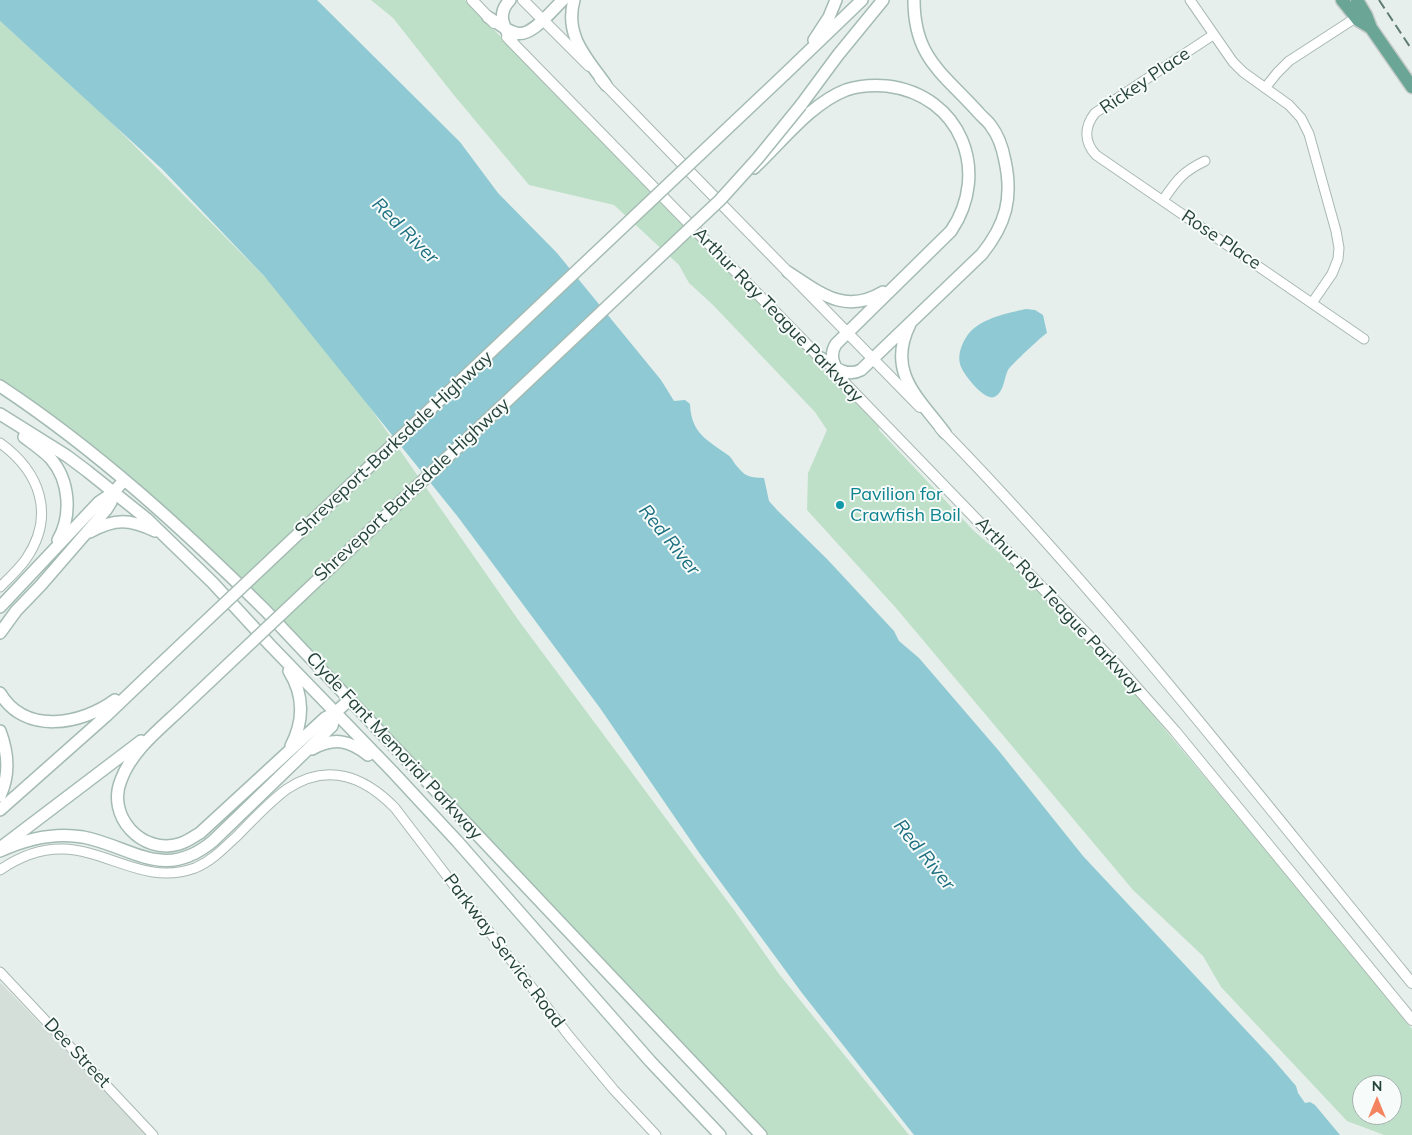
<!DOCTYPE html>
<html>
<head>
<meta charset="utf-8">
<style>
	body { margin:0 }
	#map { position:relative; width:1412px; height:1135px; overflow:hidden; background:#e6efeb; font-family:Mulish,sans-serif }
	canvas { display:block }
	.north { position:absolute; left:1352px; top:1075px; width:50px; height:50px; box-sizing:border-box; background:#f7fbf9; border:1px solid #a3b1ad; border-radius:50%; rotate:0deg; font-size:14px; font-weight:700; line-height:20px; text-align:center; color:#24423a }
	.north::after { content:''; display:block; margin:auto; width:18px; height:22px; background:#f4845f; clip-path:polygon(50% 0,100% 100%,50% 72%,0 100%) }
</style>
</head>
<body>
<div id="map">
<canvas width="1412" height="1135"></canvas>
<div class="north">N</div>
</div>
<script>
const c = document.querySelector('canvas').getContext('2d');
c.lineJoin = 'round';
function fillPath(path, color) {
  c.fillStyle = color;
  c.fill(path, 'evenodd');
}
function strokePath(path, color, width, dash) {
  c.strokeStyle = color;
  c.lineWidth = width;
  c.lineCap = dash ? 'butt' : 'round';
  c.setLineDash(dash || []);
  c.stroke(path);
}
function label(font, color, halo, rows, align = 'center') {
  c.font = font + ' Mulish,sans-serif';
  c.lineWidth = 4;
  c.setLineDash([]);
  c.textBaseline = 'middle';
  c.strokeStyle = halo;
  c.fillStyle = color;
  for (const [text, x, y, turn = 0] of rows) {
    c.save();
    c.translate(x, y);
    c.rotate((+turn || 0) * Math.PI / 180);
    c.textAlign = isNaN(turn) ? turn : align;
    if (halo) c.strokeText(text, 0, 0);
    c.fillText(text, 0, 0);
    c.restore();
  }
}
fillPath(new Path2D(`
	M0,982L147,1135H0Z`), '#d4dfda');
fillPath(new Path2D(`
	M371,0H465C603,142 743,283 879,427V430L974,531L1018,569L1126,683L1305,897L1412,1029V1135H1384L1347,1121L1221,987L1203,956L1133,890L896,608L807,510L808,473L827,430L815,412L712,304L689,283L679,265L614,205L529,185L453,94L393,18ZM1362,1085H1392V1115H1362Z
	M0,21L109,120L268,280L367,403L519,621L734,910L779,974L909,1135H767C641,1003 516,870 391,737C270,609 149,476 0,379Z`), '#bfe0c8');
fillPath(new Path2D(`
	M0,0H317L460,142L498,193L557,253L661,380L674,401L685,400L690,404C691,433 707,440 728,455C731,457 733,461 735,464C746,477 747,477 764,478L769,501L777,510L827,559L894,631L899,641L919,658L999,751L1083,856L1272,1058L1296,1086L1298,1093L1305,1103L1310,1102L1315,1105L1340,1135H914L802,993L700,854L600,708L458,517L265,277L162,169L0,21Z
	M1026,309L1035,310L1043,315L1047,333C1042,336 1011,365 1008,370C1004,378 1004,393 994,397C984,401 962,373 960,364C957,354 963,340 970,332C983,318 1008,313 1026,309Z`), '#8ec9d4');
const minor = new Path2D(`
	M1190,0L1233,62L1243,72L1289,105L1301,118L1309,134L1336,231L1339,248L1338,259L1332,274L1312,303
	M1213,35L1095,113C1084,127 1084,142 1096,155L1364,339
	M1265,88L1277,73L1289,61L1360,15
	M1163,200C1177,180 1182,172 1205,161
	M0,443C40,472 56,515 26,559C19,569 9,578 0,587
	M0,870C83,813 125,893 195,868C212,861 224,848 237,836C253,820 269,802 287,789C327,762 364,776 395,808L569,1036L614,1090L656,1135
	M0,972L153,1135`);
const tertiary = new Path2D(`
	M472,0L494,23
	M523,0L589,66
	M507,37L825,363
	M600,79L692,174L920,407
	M839,377L1114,662L1175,731L1412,1020
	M940,428C1110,602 1258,796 1412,983`);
const secondary = new Path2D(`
	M510,0C496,14 504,27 512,41
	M574,0C564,36 587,58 606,85
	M488,17C497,22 506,31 516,33C531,38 552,10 563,0
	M814,40L829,17L836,0
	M785,74L862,0
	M801,105L838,55L883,0
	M754,168C782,142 810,104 846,90C858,86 875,85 887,86C961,95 991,172 951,231L836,344C827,358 837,369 844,383
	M788,272C820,293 845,315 883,292
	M910,324C886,372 918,397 945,433
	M821,358C833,366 846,378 861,370L982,254C1006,224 1013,198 1005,161C1003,150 998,135 991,126C988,121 982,117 978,112C943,73 914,58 914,0
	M0,386C97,450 183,529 265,610L761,1135
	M0,414L67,456L87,471L147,519L213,583L270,645L393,772L457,841L650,1061L720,1135
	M24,437C33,444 44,451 51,459C70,481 72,516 58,540
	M90,532C115,518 130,519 155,531
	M0,607L99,502L114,492L124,480
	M0,633L16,611L41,585L106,510L111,502L114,492
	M289,671C304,695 304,721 291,746
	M0,693C25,735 81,725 115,700
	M183,707C161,728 132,750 121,780C106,816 142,855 179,844C187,842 193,837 200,833L325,718L335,713L349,700
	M0,731C8,752 10,775 0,796
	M312,749C334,737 349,740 368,755
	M0,810L106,716L152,672
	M4,845L141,741
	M0,851C26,839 54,832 83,837C133,847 164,882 213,841L332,726L335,713`);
const primary = new Path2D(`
	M1342,0L1358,20L1371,28L1412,87
	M1357,0L1366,15L1371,28`);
strokePath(minor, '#a8b8b2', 11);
strokePath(tertiary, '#a8b8b2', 12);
strokePath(secondary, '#a4bbb3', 14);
strokePath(primary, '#c2cac8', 15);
strokePath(minor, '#fff', 9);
strokePath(tertiary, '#fff', 10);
strokePath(secondary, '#fff', 11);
strokePath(primary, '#6aa596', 12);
strokePath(new Path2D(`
	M1379,0L1412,50`), '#5f7d75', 2, [10, 5]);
const secondaryBridge = new Path2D(`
	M152,672L785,74
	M183,707L720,200L758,158L801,105`);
strokePath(secondaryBridge, '#a4bbb3', 14, []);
strokePath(secondaryBridge, '#fff', 11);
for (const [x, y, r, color] of [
	[840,505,5,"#0f9aa8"]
]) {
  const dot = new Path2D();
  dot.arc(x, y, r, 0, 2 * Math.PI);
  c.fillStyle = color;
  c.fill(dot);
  strokePath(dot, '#f7fbf9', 2);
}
label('18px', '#24423a', '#f7fbf9', [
	["Rickey Place",1145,81,-34],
	["Rose Place",1221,240,34],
	["Arthur Ray Teague Parkway",778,315,46],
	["Shreveport-Barksdale Highway",394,444,-43],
	["Shreveport Barksdale Highway",412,490,-43],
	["Arthur Ray Teague Parkway",1059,606,47],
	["Clyde Fant Memorial Parkway",394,746,47],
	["Parkway Service Road",504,951,53],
	["Dee Street",77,1053,47]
]);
label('18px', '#0d838f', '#f7fbf9', [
	["Pavilion for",850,495],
	["Crawfish Boil",850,516]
], 'left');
label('italic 19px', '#1c6f80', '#f7fbf9', [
	["Red River",405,231,45],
	["Red River",669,540,51],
	["Red River",924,855,51]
]);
</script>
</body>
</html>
